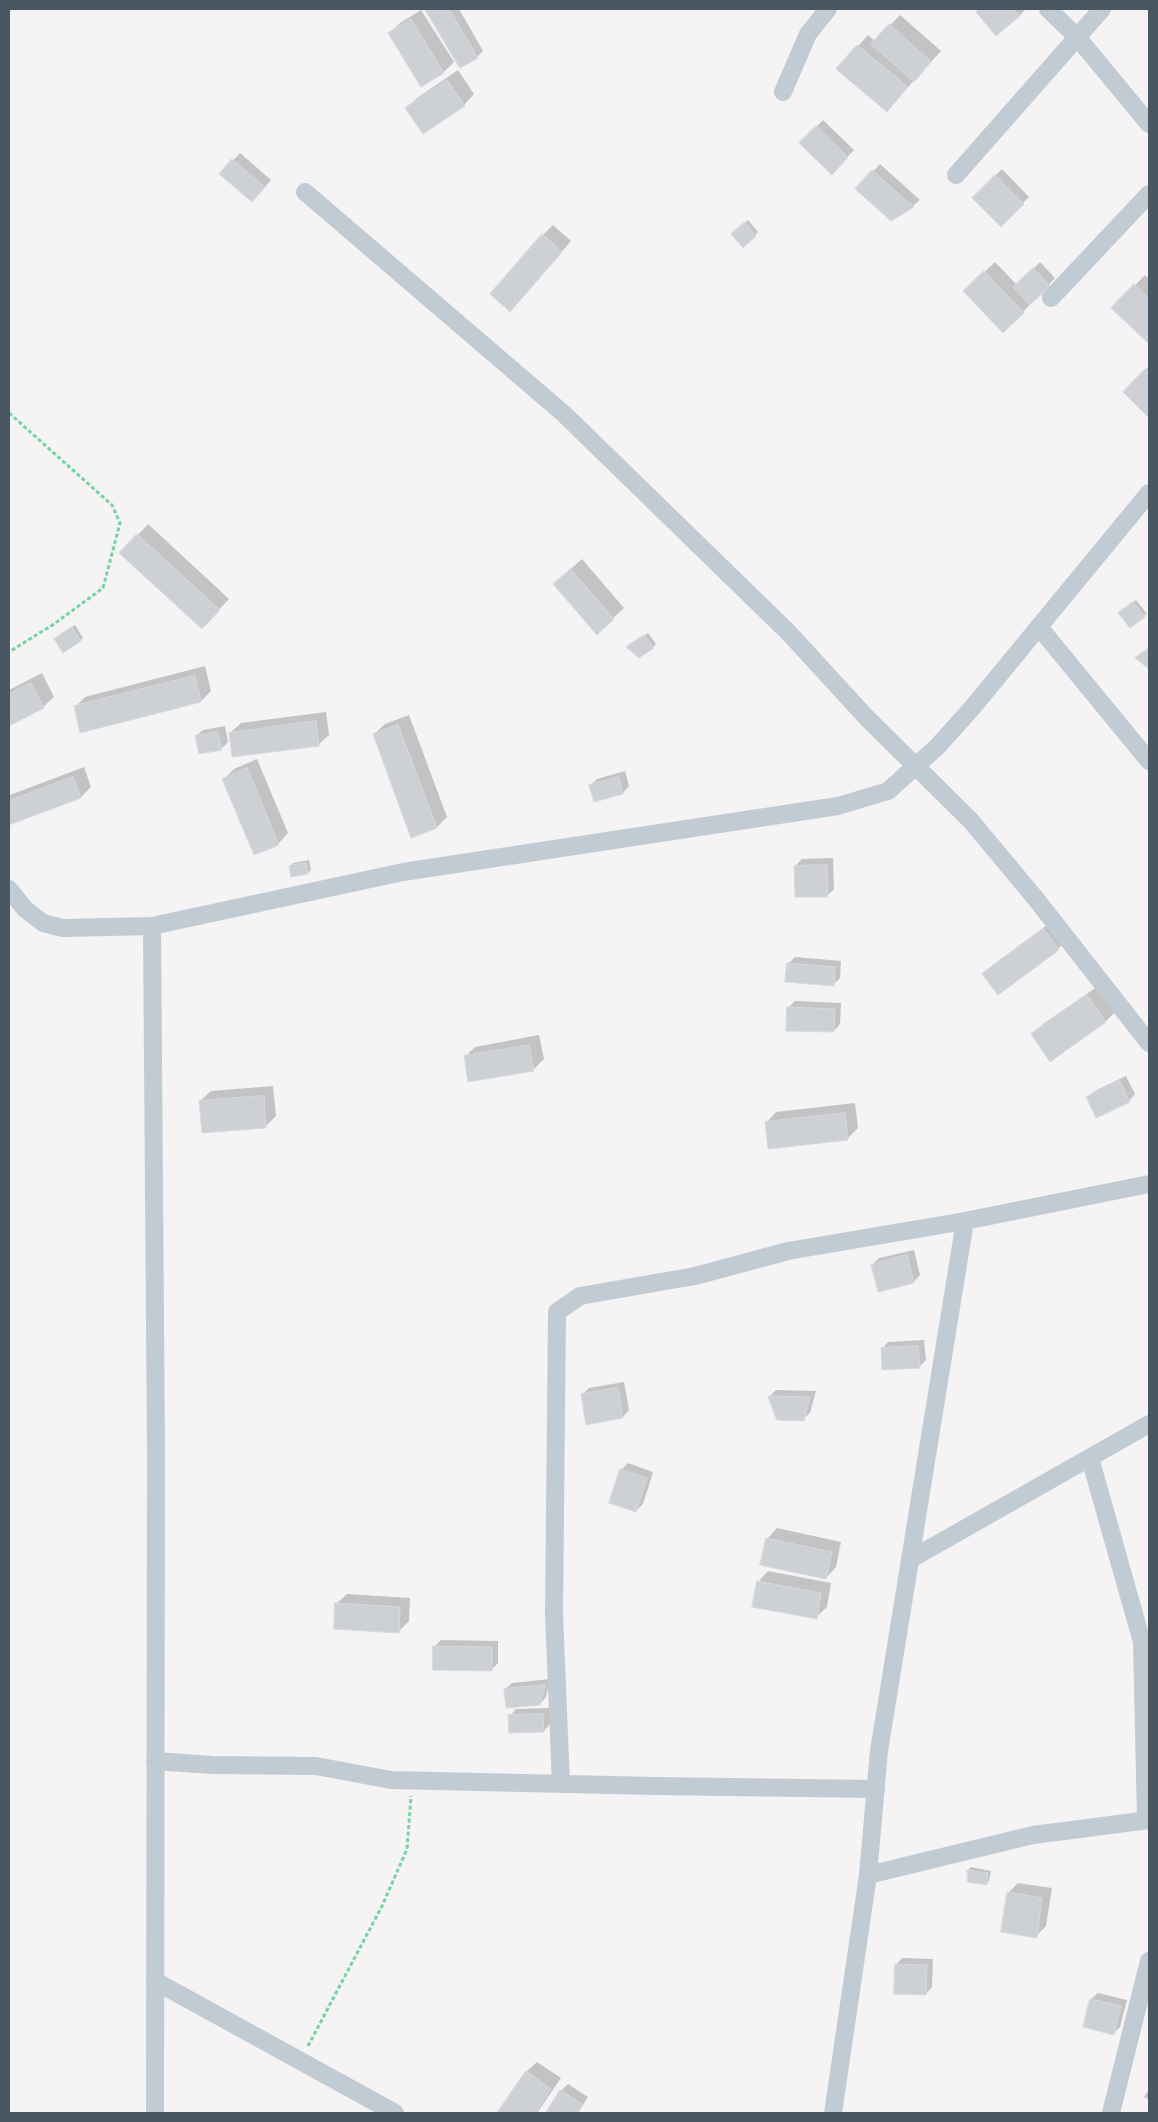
<!DOCTYPE html>
<html>
<head>
<meta charset="utf-8">
<style>
	body { margin:0 }
	#map { position:relative; width:1158px; height:2122px; overflow:hidden; background:#f5f3f3; font-family:"Noto Sans",sans-serif }
	canvas { display:block }
	.frame { position:absolute; inset:0; border:10px solid #495762; pointer-events:none }
</style>
</head>
<body>
<div id="map">
<canvas width="1158" height="2122"></canvas>
<div class="frame"></div>
</div>
<script>
const c = document.querySelector('canvas').getContext('2d');
c.lineJoin = 'round';
function fillPath(path, color) {
  c.fillStyle = color;
  c.fill(path, 'evenodd');
}
function strokePath(path, color, width, dash) {
  c.strokeStyle = color;
  c.lineWidth = width;
  c.lineCap = dash ? 'butt' : 'round';
  c.setLineDash(dash || []);
  c.stroke(path);
}
fillPath(new Path2D(`
	M427,9H459L483,51L477,57L461,66Z
	M982,9H1026L1019,16L978,12Z
	M421,10L454,62L444,72L422,85L390,33L400,23Z
	M900,15L941,51L887,110L838,69L868,35L875,41Z
	M458,70L474,94L464,105L423,132L407,109L417,98Z
	M823,120L854,150L832,173L801,143Z
	M240,153L271,180L259,194L221,174Z
	M880,164L920,200L913,206L891,220L857,189Z
	M1002,169L1029,197L1001,225L974,198Z
	M748,220L758,232L743,246L733,234Z
	M553,225L571,241L520,300L543,235Z
	M995,262L1017,285L1040,262L1055,278L1023,312L965,291Z
	M1145,275L1149,279L1148,342L1113,308Z
	M1149,366V416L1124,392Z
	M148,524L229,599L212,617L121,553Z
	M582,559L624,608L597,633L565,574Z
	M1136,600L1147,614L1144,616L1123,611Z
	M75,625L83,638L80,641L58,636Z
	M648,633L656,644L653,647L631,644Z
	M205,666L211,691L201,701L81,731L75,707L85,697Z
	M42,673L54,697L43,707L9,724V690Z
	M326,712L329,735L318,745L230,733L241,723Z
	M409,715L447,817L437,827L374,734L385,724Z
	M225,726L228,742L221,749L196,736L203,730Z
	M257,759L288,833L278,844L224,779L234,769Z
	M84,767L91,787L81,797L9,824L10,795Z
	M625,771L629,786L623,793L595,801L590,786L597,779Z
	M833,858L834,889L828,895L795,866L802,859Z
	M309,860L311,870L308,873L290,866L293,863Z
	M1054,920L1068,939L1058,949L983,974L994,964Z
	M795,957L841,961L840,978L834,984L788,964Z
	M1098,986L1116,1011L1106,1021L1050,1060L1032,1035L1043,1024Z
	M795,1001L841,1003L840,1024L834,1031L788,1008Z
	M539,1035L544,1059L534,1069L465,1057L475,1047Z
	M1126,1076L1135,1094L1129,1101L1088,1097L1095,1091Z
	M273,1086L276,1116L266,1126L200,1101L211,1091Z
	M855,1103L858,1128L847,1139L766,1123L776,1112Z
	M914,1250L920,1275L914,1282L879,1290L872,1265L879,1258Z
	M924,1340L926,1360L919,1367L882,1349L888,1342Z
	M624,1382L629,1410L623,1417L587,1423L582,1395L589,1388Z
	M776,1390L816,1391L810,1413L803,1419L770,1396Z
	M628,1463L653,1472L643,1504L636,1511L621,1470Z
	M777,1528L841,1542L836,1567L826,1578L767,1539Z
	M768,1571L831,1583L827,1607L816,1617L758,1582Z
	M347,1594L410,1598L409,1621L398,1632L336,1604Z
	M441,1640L498,1641V1663L492,1669L435,1646Z
	M550,1679L546,1697L540,1704L505,1689L512,1683Z
	M550,1708V1724L544,1731L510,1716L516,1709Z
	M971,1867L991,1871L989,1881L986,1884L969,1881L968,1870Z
	M1018,1883L1052,1888L1046,1926L1036,1936L1008,1893Z
	M902,1958L933,1959L932,1987L926,1994L896,1965Z
	M1098,1993L1127,2000L1120,2027L1114,2033L1085,2026L1091,1999Z
	M537,2062L561,2078L537,2113H498L526,2072Z
	M568,2084L588,2097L578,2113H547L561,2091Z
	M1149,2089V2100L1144,2097Z`), '#0003');
const building = new Path2D(`
	M425,9H449L478,58L460,68Z
	M981,9H1013L1020,16L996,36L976,12Z
	M411,19L444,73L421,87L388,33Z
	M889,24L931,62L914,82L871,44Z
	M857,45L908,87L887,112L836,69Z
	M447,80L465,106L423,134L405,108Z
	M816,126L848,157L832,175L799,143Z
	M232,159L265,187L252,202L219,174Z
	M872,170L914,207L891,221L855,189Z
	M995,175L1024,204L1001,227L972,198Z
	M745,222L756,236L743,248L731,234Z
	M542,234L562,252L510,312L490,294Z
	M1033,268L1050,286L1030,305L1013,287Z
	M984,271L1024,313L1003,333L963,291Z
	M1134,284L1149,299L1148,343L1111,308Z
	M1145,369L1149,373V418L1123,392Z
	M137,534L220,610L202,629L119,553Z
	M571,569L614,619L597,635L553,584Z
	M1133,602L1145,617L1130,628L1118,613Z
	M72,627L81,641L63,653L54,639Z
	M644,635L654,648L639,658L626,647Z
	M1149,648V669L1135,658Z
	M195,676L201,702L80,733L74,706Z
	M31,683L44,708L9,726V694Z
	M316,721L319,746L232,757L229,733Z
	M398,725L437,828L411,838L373,734Z
	M218,732L222,750L199,754L195,736Z
	M247,768L279,845L254,855L222,779Z
	M73,777L81,798L9,825V801Z
	M619,777L623,794L594,802L589,785Z
	M306,863L308,874L291,877L289,866Z
	M827,865L828,897H795L794,866Z
	M1044,929L1059,950L998,995L982,974Z
	M787,963L835,967L834,986L785,982Z
	M1087,995L1106,1022L1050,1062L1031,1034Z
	M787,1007L835,1009L834,1032L786,1031Z
	M529,1045L534,1071L468,1082L464,1056Z
	M1120,1081L1130,1102L1096,1118L1086,1097Z
	M264,1096L266,1128L202,1133L199,1101Z
	M845,1113L848,1140L768,1149L765,1122Z
	M907,1255L914,1283L878,1292L871,1265Z
	M918,1346L920,1368L882,1370L881,1348Z
	M618,1388L623,1418L586,1425L581,1394Z
	M768,1396L810,1397L804,1421L777,1420Z
	M620,1469L647,1478L636,1512L609,1503Z
	M766,1538L832,1552L826,1579L760,1565Z
	M757,1581L821,1593L817,1619L752,1607Z
	M335,1603L400,1607L399,1633L334,1629Z
	M433,1646L492,1647V1671L433,1670Z
	M545,1685L540,1705L506,1708L504,1689Z
	M543,1714L544,1732L509,1733L508,1715Z
	M967,1870L988,1873L987,1885L968,1882Z
	M1007,1892L1042,1898L1037,1938L1001,1932Z
	M895,1964L927,1965L926,1995L894,1994Z
	M1090,1999L1121,2006L1114,2035L1083,2027Z
	M526,2071L551,2089L535,2113H497Z
	M560,2090L582,2104L577,2113H546Z`);
fillPath(building, '#cdd0d5');
strokePath(building, '#d6d9de', 1);
strokePath(new Path2D(`
	M9,413L112,505L120,523L103,588L54,624L9,652
	M308,2046L382,1906L407,1849L411,1796`), '#76d4a2', 3, [4, 2.5]);
strokePath(new Path2D(`
	M1048,9L1077,37L1149,124
	M783,92L808,34L828,9
	M956,175L1102,9
	M305,192L564,414L789,633L866,717L971,821L1036,899L1149,1043
	M1051,298L1149,194
	M1039,627L1149,761
	M9,889L25,909L43,923L63,928L152,926L403,872L838,806L888,791L937,747L972,708L1149,493
	M152,926L156,1454L155,2113
	M1090,1458L1142,1642L1146,1819
	M911,1559L1149,1424
	M155,1761L212,1765L316,1766L391,1780L655,1786L876,1789
	M561,1784L554,1614L557,1312L580,1296L695,1276L788,1251L965,1221
	M868,1875L1033,1835L1149,1820
	M155,1981L395,2113
	M833,2113L868,1875L879,1751L965,1221L1149,1184
	M1111,2113L1149,1961`), '#c0cbd3', 18);
</script>
</body>
</html>
